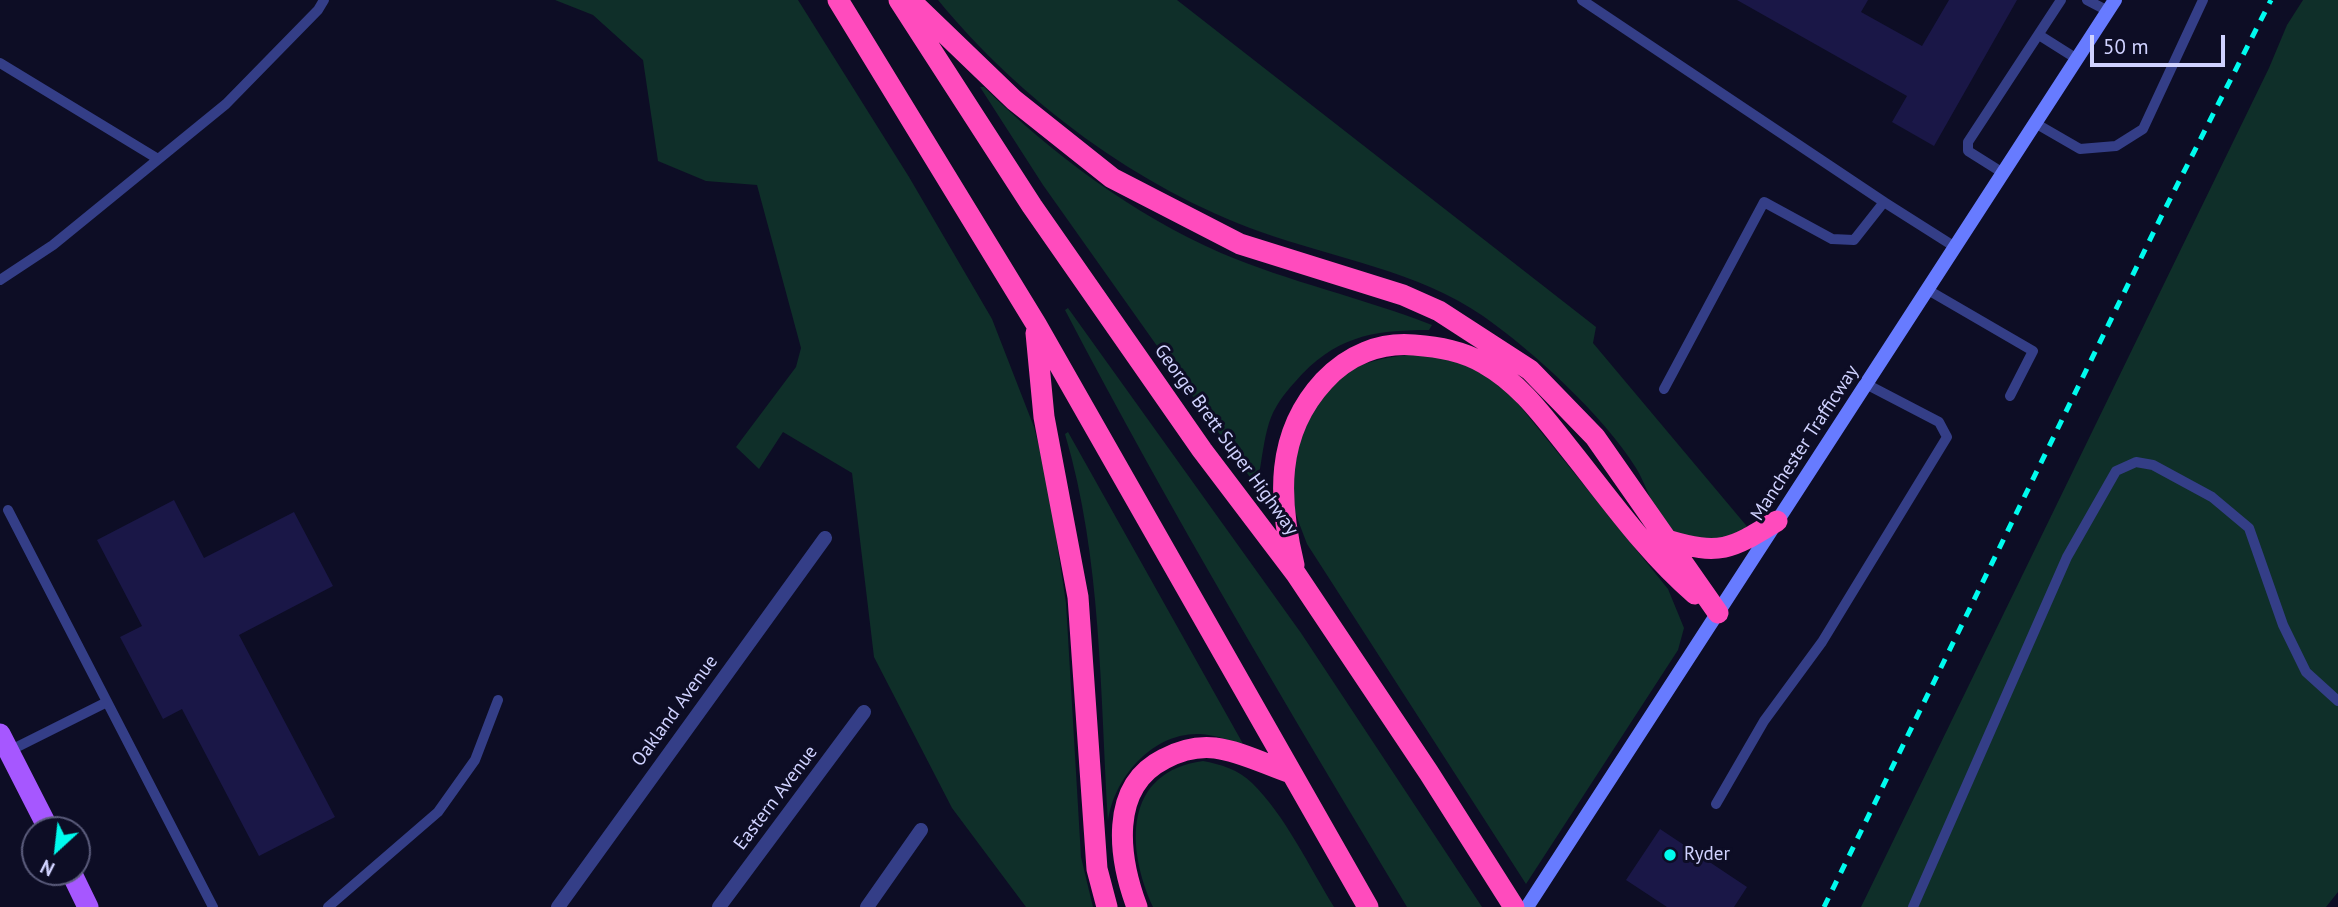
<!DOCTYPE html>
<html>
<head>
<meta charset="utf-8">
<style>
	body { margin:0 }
	#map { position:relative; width:2338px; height:907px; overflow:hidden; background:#0d0d25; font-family:"PT Sans",sans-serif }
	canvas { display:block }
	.north { position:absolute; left:21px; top:816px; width:70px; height:70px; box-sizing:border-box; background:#0d0d25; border:2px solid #5b5c7c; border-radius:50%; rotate:207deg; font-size:19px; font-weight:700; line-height:28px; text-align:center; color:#d0d2ff }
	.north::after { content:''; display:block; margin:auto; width:24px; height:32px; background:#00fbee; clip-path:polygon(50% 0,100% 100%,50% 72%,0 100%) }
	.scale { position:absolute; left:2090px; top:35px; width:135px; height:32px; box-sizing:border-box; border:4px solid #d0d2ff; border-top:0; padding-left:9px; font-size:21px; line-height:24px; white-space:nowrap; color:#d0d2ff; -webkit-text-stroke:5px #0d0d25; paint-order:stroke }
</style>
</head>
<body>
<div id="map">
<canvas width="2338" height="907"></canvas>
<div class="north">N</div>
<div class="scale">50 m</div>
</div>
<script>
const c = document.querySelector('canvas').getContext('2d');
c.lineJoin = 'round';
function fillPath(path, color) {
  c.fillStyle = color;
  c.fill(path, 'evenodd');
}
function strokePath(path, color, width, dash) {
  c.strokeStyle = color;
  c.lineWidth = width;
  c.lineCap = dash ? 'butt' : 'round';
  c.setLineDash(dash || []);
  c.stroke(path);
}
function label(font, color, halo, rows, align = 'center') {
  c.font = font + ' "PT Sans",sans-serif';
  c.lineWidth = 6;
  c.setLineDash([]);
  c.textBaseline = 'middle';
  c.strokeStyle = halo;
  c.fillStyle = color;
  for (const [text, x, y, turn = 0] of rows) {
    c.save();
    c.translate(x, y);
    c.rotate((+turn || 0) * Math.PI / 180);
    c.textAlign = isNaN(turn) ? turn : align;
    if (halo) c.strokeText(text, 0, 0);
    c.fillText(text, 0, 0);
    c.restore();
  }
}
fillPath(new Path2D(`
	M555,0H798L909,177L992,319L1034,427L1047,478L1066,603L1081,857L1093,907H1026L952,808L874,657L852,473L783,432L759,469L736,447L796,367L801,348L757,185L706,181L658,161L643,60L593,15Z
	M938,0H1177L1596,327L1593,343L1750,530C1727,539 1703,545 1678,534C1656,523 1648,487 1636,468C1604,416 1533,351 1483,316C1418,271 1334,258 1261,232C1138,188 1021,101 938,0Z
	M2303,0H2338V892L2326,907H1861L2269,68L2287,25Z
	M980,87H984C1053,155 1131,213 1221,253C1289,282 1363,298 1432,325L1429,330C1371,330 1334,337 1295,382C1284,394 1274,407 1269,423C1264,439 1262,458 1259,475L1266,485L1264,497L1043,185Z
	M1068,308L1301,633L1482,907H1407C1289,710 1171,513 1065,310Z
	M1422,354C1462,360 1481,370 1512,396L1668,589L1684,628L1678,650L1526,884L1307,544C1300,525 1292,508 1291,487C1289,444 1318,384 1359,366C1379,358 1400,355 1422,354Z
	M1068,432L1242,742L1243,745C1229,740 1215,735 1200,734C1152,732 1113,779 1108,822C1100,693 1102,559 1065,434Z
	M1203,761C1220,764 1239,770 1252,783C1285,815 1310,868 1334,907H1153C1126,848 1123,772 1203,761Z`), '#0f2f29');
fillPath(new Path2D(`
	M1737,0H1868L1861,12L1922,46L1949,0H2017L1934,146L1892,122L1907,96Z
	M174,500L204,558L294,512L333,586L239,635L335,817L259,856L182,709L163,719L120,637L142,626L97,540Z
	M1660,829L1747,887L1734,907H1667L1626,880Z`), '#1a1747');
strokePath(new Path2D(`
	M1582,0L1884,202
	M2087,0L2108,11
	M2039,35L2077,59
	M0,63L158,159
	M2035,123L2080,149L2116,146L2143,129L2203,0
	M2003,173L1968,151V142L2061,0
	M0,280L53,245L226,104L318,10L324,0
	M1928,290L2033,351L2010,396
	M1664,389L1764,202L1832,239L1854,240L1884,202L1955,247
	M8,510L213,907
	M9,751L107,702
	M1716,804L1764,721L1822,642L1947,437L1939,422L1866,384
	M328,907L438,812L475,760L498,700
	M1913,907L2067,557L2116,471L2136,462L2153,465L2212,497L2249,528L2283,625L2306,672L2338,701`), '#343e87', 10);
strokePath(new Path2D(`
	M558,907L825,538
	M719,907L864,712
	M867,907L921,830`), '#343e87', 14);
strokePath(new Path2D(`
	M1527,907L2115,0`), '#677bff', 14);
strokePath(new Path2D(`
	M0,734L49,830
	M71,872L88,907`), '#a657ff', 21);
strokePath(new Path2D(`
	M838,0L1036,324L1368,907
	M899,0L1032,206L1202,450L1296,574L1429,773L1514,907
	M910,0L1014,100L1112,178L1240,244L1403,295L1439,311L1530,370L1595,437L1718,613
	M1036,333L1044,417L1078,597L1097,869L1107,907
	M1667,540C1721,556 1731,549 1777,521
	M1294,565C1278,499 1275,434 1324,381C1348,355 1380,342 1414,345C1439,347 1463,351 1485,364C1519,383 1543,416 1567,446C1608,497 1646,552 1695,594
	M1137,907C1119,859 1108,787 1164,759C1179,751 1197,746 1215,748C1240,751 1267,765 1291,773`), '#ff4bbd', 21);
strokePath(new Path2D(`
	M1824,907L2162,215L2271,0`), '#00fbee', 5, [10, 9]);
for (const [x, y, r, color] of [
	[1670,855,7,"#00fbee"]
]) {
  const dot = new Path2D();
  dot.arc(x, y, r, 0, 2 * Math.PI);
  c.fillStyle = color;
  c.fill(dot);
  strokePath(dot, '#0d0d25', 2.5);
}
label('19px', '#d0d2ff', '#0d0d25', [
	["George Brett Super Highway",1226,440,54],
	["Manchester Trafficway",1805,443,-57],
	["Oakland Avenue",675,711,-54],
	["Eastern Avenue",776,798,-53]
]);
label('19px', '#d0d2ff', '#0d0d25', [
	["Ryder",1684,855]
], 'left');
</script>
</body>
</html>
